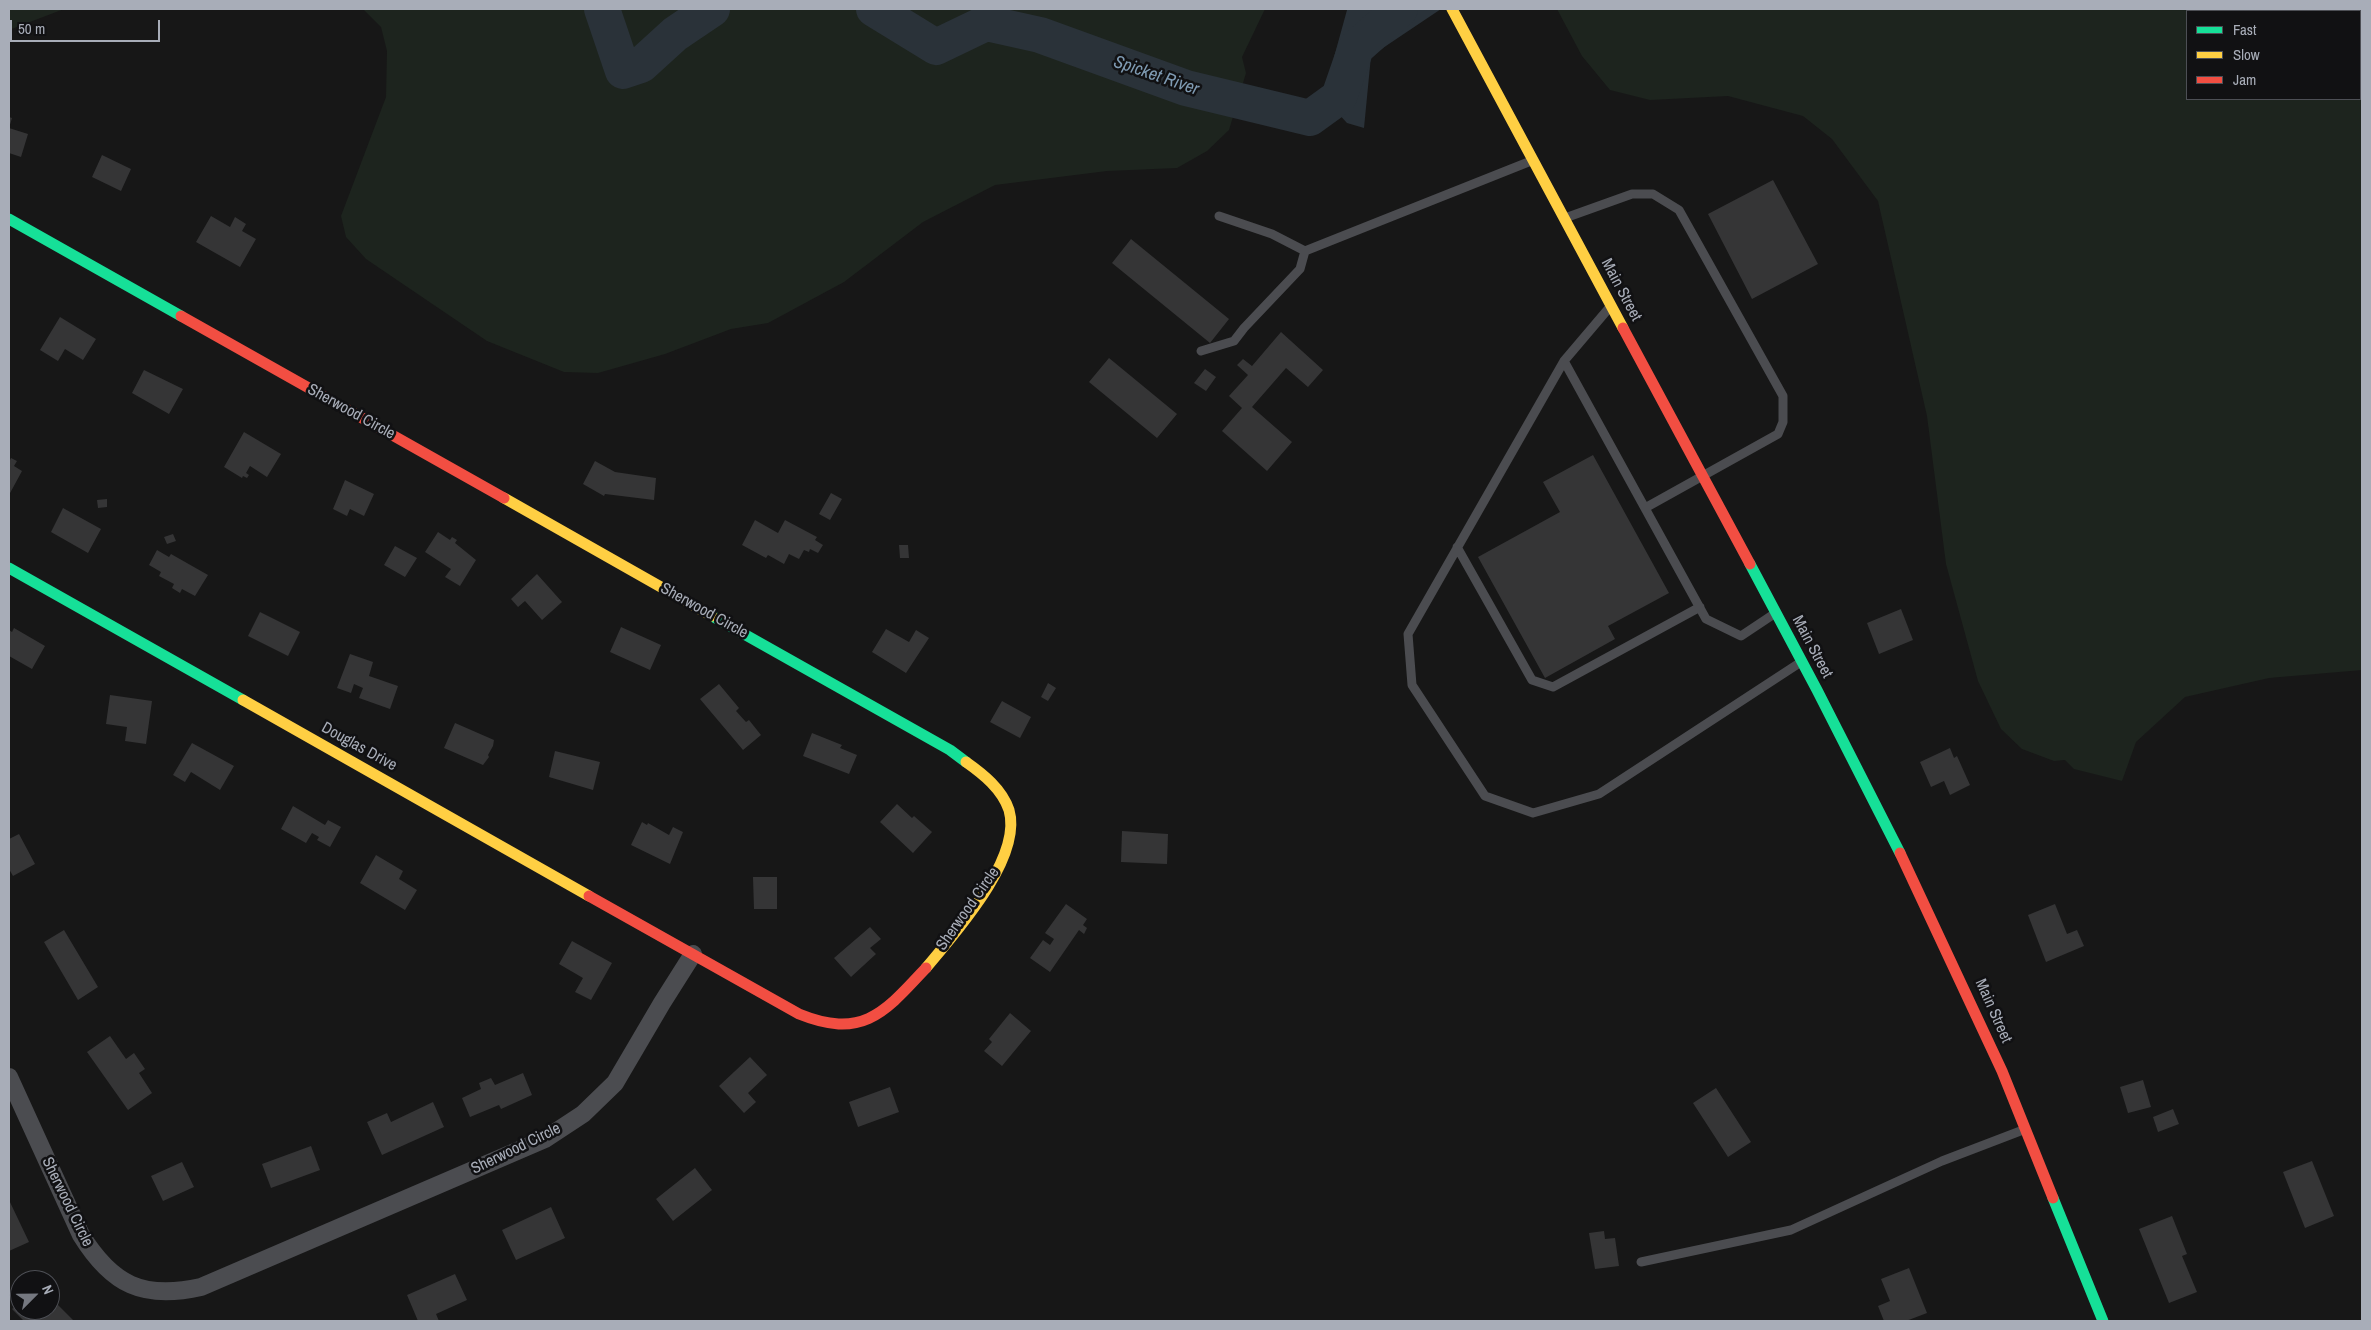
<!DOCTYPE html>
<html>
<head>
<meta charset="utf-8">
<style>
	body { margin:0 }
	#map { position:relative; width:2371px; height:1330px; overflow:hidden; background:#171717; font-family:"Archivo Narrow",sans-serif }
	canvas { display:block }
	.frame { position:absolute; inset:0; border:10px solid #a8adb8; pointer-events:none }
	.legend { position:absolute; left:2186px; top:10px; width:175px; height:90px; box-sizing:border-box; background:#111113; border:1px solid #4d4f55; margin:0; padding:6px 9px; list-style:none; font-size:15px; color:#a8adb8 }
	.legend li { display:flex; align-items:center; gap:10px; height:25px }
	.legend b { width:25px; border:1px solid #4d4f55 }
	.north { position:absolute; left:10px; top:1270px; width:50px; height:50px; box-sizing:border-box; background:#111113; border:1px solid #4d4f55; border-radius:50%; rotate:67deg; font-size:14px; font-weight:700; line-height:20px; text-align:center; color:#a8adb8 }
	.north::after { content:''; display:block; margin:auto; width:18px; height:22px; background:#757880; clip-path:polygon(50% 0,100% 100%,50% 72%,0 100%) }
	.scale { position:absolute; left:10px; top:20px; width:150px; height:22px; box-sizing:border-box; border:2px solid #a8adb8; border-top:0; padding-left:6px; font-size:15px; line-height:18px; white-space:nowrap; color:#a8adb8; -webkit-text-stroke:4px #111113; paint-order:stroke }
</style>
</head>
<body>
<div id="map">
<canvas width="2371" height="1330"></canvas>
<div class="frame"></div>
<ul class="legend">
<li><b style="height:6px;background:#16e098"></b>Fast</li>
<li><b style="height:6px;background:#ffcf43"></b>Slow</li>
<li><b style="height:6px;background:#f24e42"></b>Jam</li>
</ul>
<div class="north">N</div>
<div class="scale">50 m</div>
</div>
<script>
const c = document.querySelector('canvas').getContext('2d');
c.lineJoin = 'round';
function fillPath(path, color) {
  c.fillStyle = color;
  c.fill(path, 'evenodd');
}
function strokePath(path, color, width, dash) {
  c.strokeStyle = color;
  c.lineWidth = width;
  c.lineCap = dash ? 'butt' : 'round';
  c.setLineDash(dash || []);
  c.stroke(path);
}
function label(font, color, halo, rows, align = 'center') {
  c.font = font + ' "Archivo Narrow",sans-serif';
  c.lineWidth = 5;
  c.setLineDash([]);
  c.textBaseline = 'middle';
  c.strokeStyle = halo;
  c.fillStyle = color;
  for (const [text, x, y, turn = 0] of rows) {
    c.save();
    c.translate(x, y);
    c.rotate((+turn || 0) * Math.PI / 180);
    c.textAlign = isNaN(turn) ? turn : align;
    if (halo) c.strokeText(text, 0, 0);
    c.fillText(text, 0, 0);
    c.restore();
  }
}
fillPath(new Path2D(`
	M9,9H64L9,30Z
	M363,9H1265L1242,57L1246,73L1229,130L1207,151L1177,168L1107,171L995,185L923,222L844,282L768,323L731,329L665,354L598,373L564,372L487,341L366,259L346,237L341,216L386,97L387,51L381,27Z
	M1557,9H2362V670L2269,678L2185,697L2136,742L2122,781L2074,769L2065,760L2054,761L2022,749L2001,729L1978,681L1946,564L1927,416L1878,201L1832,139L1803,116L1728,96L1650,100L1610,90L1582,56ZM2187,11H2360V99H2187Z`), '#1d241e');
fillPath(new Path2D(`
	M1350,9H1441L1371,56L1364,128L1347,123L1323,97L1347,10Z`), '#2a3239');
strokePath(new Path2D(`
	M602,9L623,71L641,65L675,34L712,9
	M874,9L936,47L986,23L1040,35L1186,88L1310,118L1339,97L1356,48L1400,9`), '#2a3239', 36);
fillPath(new Path2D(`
	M9,117L12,118L9,128L28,134L21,157L9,153Z
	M102,155L131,169L121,191L92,177Z
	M1773,180L1818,264L1752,299L1708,214Z
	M211,216L230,227L235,217L246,224L242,231L256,239L240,267L196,242Z
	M1131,239L1229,319L1210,343L1112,263Z
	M60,317L96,339L83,360L65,349L58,361L40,350Z
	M1281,332L1323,370L1308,387L1286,368L1252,407L1292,442L1267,471L1222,431L1242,408L1229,396L1248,375L1237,365L1243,359L1252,366Z
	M1109,358L1177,414L1157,438L1089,382Z
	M1205,369L1216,377L1206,391L1194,383Z
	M144,370L183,389L169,414L132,393Z
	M244,432L281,454L267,477L250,466L246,473L249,475L247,478L243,476L242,478L224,467Z
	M1593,455L1669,593L1608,626L1615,639L1545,678L1478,557L1560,512L1543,482Z
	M11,458L17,461L14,466L22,471L9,495V462Z
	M595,461L615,472L656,478L654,500L605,494L604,496L583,484Z
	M345,480L374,494L364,516L350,509L347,516L333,509Z
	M831,493L842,499L830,520L819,514Z
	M107,499V507L98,508L97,500Z
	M63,508L101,529L88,553L51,532Z
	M755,520L778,533L785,520L817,537L815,540L823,545L818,553L810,549L809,552L804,550L799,559L789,554L784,564L768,555L766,558L742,545Z
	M438,532L450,540L452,537L457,540L455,543L476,560L460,586L445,577L451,569L425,552Z
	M173,534L176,541L167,544L164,537Z
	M899,545H908L909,558H900Z
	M395,546L417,558L405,577L384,565Z
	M157,550L169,557L171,554L208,575L195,596L182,589L180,593L172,588L174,584L159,576L161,572L149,565Z
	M537,574L562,602L542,620L525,601L518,607L511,599Z
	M1901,609L1913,640L1879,654L1867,623Z
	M260,612L300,632L288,656L248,636Z
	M621,627L661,645L650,670L610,652Z
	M14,628L45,646L32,669L9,656V630L12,632Z
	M886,629L909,642L916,630L929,638L906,673L872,652Z
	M350,654L373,662L369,676L398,686L390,709L359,698L363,688L354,684L351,693L337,688Z
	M1048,683L1056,688L1048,701L1041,697Z
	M719,684L739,708L736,711L746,722L749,720L761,735L743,750L700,699Z
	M110,695L152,701L146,744L125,741L127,727L106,724Z
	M1002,701L1031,717L1020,738L990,722Z
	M455,723L494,740L493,746L488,755L489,757L483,765L444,748Z
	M812,733L842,745L840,748L857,755L849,774L803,756Z
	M192,743L234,766L220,790L191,772L185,782L173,775Z
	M1950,748L1954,758L1957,756L1970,785L1950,795L1944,781L1931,787L1920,762Z
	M555,751L600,762L593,790L549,777Z
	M897,804L912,818L914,816L932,832L913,853L880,822Z
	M293,806L325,825L328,820L341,827L330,847L317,840L319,837L312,833L306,843L281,829Z
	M642,822L647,825L648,823L669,835L673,827L683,832L670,864L631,845Z
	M1122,831L1168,834L1167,864L1121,862Z
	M19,834L35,864L13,876L9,869V839Z
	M376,855L403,871L399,879L417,890L405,910L360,883Z
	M753,877H777V909H754Z
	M1066,904L1087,919L1083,925L1087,928L1084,934L1079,930L1050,972L1030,958L1043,940L1050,945L1054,939L1045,933Z
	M2055,904L2067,934L2077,930L2084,946L2046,962L2028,915Z
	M870,927L881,939L870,948L876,954L851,977L834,958Z
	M64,930L98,987L78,1000L44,942Z
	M572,941L612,963L591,1000L575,992L583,978L559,964Z
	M1010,1013L1031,1031L1002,1066L984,1051L992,1042L989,1039Z
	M110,1036L126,1059L134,1053L145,1069L139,1073L152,1093L128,1110L87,1052Z
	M750,1057L767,1075L748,1093L756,1102L744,1113L719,1086Z
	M523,1073L532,1095L501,1109L499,1105L470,1117L462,1098L481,1089L479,1083L491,1078L495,1085Z
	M2143,1080L2151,1107L2128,1113L2120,1087Z
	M890,1087L899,1112L858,1127L849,1102Z
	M1716,1088L1751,1142L1728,1157L1693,1103Z
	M433,1102L444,1127L382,1155L367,1122L387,1113L391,1122Z
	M2173,1109L2179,1124L2158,1132L2153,1117Z
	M311,1146L320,1170L271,1188L262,1164Z
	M2312,1161L2334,1216L2305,1228L2283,1172Z
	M182,1162L194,1187L163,1201L151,1176Z
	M695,1168L712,1190L673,1221L656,1199Z
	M9,1200L29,1242L9,1251Z
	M551,1207L565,1238L516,1260L502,1230Z
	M2172,1216L2187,1254L2182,1256L2197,1292L2169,1303L2139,1229Z
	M1604,1231L1605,1239L1615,1238L1619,1266L1595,1269L1589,1233Z
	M1909,1268L1927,1313L1906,1321H1884L1878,1306L1890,1301L1881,1279Z
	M455,1274L467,1300L436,1314L439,1321H418L407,1295Z
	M50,1297L74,1321H24L12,1309L20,1302V1310H50Z`), '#353536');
strokePath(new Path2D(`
	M1219,216L1272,234L1305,251
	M1565,218L1632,194H1653L1679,210L1783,396V422L1778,434L1645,508
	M1609,308L1564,361L1408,634L1412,685L1485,796L1533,813L1599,794L1801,662
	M1201,351L1234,341L1244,328L1300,269L1305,251L1531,161
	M1564,361L1706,619L1741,636L1774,614
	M1457,547L1532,680L1553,687L1700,607
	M1641,1262L1791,1230L1942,1161L2023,1130`), '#4b4c50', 9);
strokePath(new Path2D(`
	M9,1077L81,1235C112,1285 143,1300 201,1287L545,1139L583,1114L615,1083L662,1003L693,954`), '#4b4c50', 18);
strokePath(new Path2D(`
	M9,219L181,316
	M1750,564L1817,690L1900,853
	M9,568L243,700
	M712,616L950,750L966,762
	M2053,1198L2103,1321`), '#16e098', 11);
strokePath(new Path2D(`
	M1452,9L1623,328
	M504,498L712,616
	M243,700L589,896
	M926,968C955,933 1023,858 1009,810C1002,789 983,774 966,762`), '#ffcf43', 11);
strokePath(new Path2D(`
	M181,316L504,498
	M1623,328L1750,564
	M1900,853L2002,1071L2053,1198
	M589,896L799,1014C863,1040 885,1012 926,968`), '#f24e42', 11);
label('16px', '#a8adb8', '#111113', [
	["Main Street",1621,290,62],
	["Sherwood Circle",351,412,29],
	["Sherwood Circle",704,611,29],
	["Main Street",1812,647,62],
	["Douglas Drive",359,747,29],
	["Sherwood Circle",968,909,-55],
	["Main Street",1993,1011,66],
	["Sherwood Circle",516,1149,-26],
	["Sherwood Circle",67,1202,64]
]);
label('italic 18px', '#7f9bb3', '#111113', [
	["Spicket River",1156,76,19]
]);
</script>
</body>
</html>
